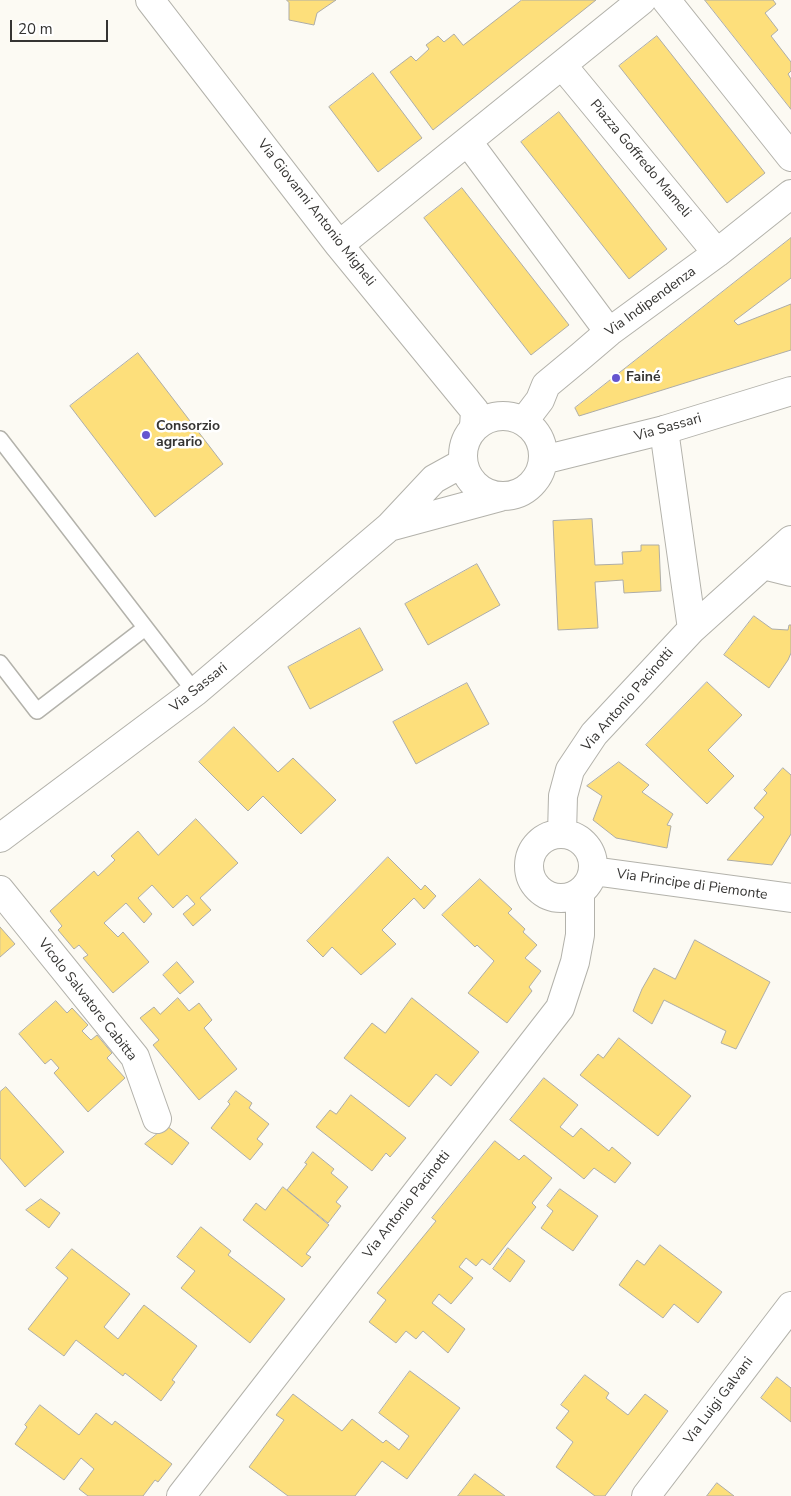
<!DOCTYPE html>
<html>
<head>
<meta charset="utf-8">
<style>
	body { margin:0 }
	#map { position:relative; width:791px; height:1496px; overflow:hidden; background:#fcfaf3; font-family:"Nunito Sans",sans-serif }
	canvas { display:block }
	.scale { position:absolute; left:10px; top:20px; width:98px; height:22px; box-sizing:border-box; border:2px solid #353432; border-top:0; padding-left:6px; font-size:15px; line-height:18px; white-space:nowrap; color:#353432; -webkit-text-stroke:4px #fff; paint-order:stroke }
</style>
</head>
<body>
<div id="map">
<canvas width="791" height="1496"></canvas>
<div class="scale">20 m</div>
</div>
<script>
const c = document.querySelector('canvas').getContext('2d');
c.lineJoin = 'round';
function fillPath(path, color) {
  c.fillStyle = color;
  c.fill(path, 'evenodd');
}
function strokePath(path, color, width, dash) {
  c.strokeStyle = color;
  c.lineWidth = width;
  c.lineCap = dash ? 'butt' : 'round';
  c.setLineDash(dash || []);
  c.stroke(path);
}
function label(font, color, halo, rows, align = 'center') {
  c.font = font + ' "Nunito Sans",sans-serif';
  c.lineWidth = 5;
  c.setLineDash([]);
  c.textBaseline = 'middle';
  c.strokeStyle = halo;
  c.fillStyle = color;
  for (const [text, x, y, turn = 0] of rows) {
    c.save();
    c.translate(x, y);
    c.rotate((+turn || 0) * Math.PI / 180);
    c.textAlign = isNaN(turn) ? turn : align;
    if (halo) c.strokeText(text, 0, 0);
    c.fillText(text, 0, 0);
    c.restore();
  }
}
const building = new Path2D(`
	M287,0H336L317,13L314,25L289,20V3Z
	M522,0H596L433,130L390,72L411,56L416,61L429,49L426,45L438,36L444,42L454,34L463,45Z
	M705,0H773L776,4L765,13L778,30L771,36L791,62V71L788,74L791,79V109Z
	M657,36L765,173L727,203L619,66Z
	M373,73L422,138L378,172L329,107Z
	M559,112L667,249L629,279L521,142Z
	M462,188L569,325L531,355L424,218Z
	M791,238V278L734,321L738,325L791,304V350L579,416L575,408Z
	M138,353L223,464L155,517L70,406Z
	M592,519L595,565L623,564L622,552L641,551V545H659L661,591L624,593L623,580L595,582L598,628L558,630L553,521Z
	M477,564L500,605L428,645L405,604Z
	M754,616L772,629L788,630L789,625H791V653L788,660L769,688L724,655Z
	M360,628L383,670L310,709L288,667Z
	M707,682L742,715L708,750L734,776L707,804L646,745Z
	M467,683L489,724L416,764L393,722Z
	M234,727L278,772L293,758L336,800L301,834L263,796L248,811L199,762Z
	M619,762L649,785L642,792L673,814L667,825L671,826L667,848L616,838L593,820L602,796L587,786Z
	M783,768L791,775V834L772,865L727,860L764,817L754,808L767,793L764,790Z
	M196,819L238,863L200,898L211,910L193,926L183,914L195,904L187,895L173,908L152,885L138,898L152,914L144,923L126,903L104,923L118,937L123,932L149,962L113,993L83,958L88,955L79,945L74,949L58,930L62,926L50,911L94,871L98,876L115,860L111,856L138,831L158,855Z
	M388,857L421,890L425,885L436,896L424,909L414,898L382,930L396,944L361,975L332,947L323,957L307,941Z
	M480,879L512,909L508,913L525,929L523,932L537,945L525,958L541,971L529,987L532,991L507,1023L468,993L494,961L477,945L475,947L442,915Z
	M0,927L15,944L0,957Z
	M695,940L770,982L736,1049L721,1043L726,1031L664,1000L652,1024L633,1011L642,989L654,968L675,979Z
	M177,962L194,982L180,994L163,975Z
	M178,998L189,1011L199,1003L212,1020L204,1028L237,1069L199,1100L153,1045L159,1040L140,1018L154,1007L160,1014Z
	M412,998L479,1052L451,1086L436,1074L409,1107L344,1058L372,1023L385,1033Z
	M56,1001L67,1013L72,1008L88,1025L82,1031L91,1040L97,1035L112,1053L107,1058L125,1078L88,1112L54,1073L59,1068L51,1059L45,1064L19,1034Z
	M619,1038L691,1096L658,1136L580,1075L598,1054L603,1058Z
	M544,1078L578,1105L560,1127L573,1137L581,1128L609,1151L612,1147L631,1163L615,1183L594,1168L584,1179L510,1120Z
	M6,1087L64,1152L25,1187L0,1158V1092Z
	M236,1091L252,1103L249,1108L269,1124L257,1139L263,1144L250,1160L211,1128L230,1104L228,1102Z
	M351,1095L406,1138L390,1157L386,1153L372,1171L316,1127L330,1110L336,1114Z
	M167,1126L189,1143L172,1165L145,1144Z
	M495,1141L519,1160L524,1155L552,1178L532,1203L536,1207L490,1265L482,1259L476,1266L466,1258L459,1267L473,1278L451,1304L439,1294L432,1303L465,1329L448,1353L423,1331L416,1339L406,1331L396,1343L369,1322L386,1300L377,1293L436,1221L432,1218Z
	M313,1152L334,1169L331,1173L348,1187L336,1202L341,1206L328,1223L287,1190L307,1164L305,1163Z
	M283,1187L329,1225L306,1254L311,1257L302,1267L243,1220L256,1203L265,1210Z
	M560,1189L598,1216L573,1251L541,1228L553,1211L547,1206Z
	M41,1199L60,1213L49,1228L26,1210Z
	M201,1227L231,1251L228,1255L285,1299L250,1343L181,1288L195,1271L177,1257Z
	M660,1245L722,1292L698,1323L674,1304L663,1318L619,1285L637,1260L644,1265Z
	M508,1248L525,1261L510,1282L493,1269Z
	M72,1249L130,1294L104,1327L118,1339L144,1305L197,1346L172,1380L175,1382L161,1401L125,1373L123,1376L76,1340L64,1356L28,1329L68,1278L56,1268Z
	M410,1371L460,1408L407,1479L382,1461L355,1496H288L249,1467L284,1420L276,1415L293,1394L342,1431L352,1419L383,1443L386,1440L399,1450L409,1436L379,1413Z
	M585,1375L609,1393L606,1398L628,1415L645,1394L668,1411L605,1496H595L556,1467L573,1442L556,1428L569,1411L561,1405Z
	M777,1377L791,1388V1422L761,1398Z
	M40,1405L79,1435L96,1413L112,1425L115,1421L172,1464L158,1482L155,1480L143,1496H88L79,1489L94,1469L81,1458L64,1480L15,1444L27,1427L25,1425Z
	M475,1474L505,1496H458Z
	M717,1483L734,1496H707Z`);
fillPath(building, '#fddf7b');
strokePath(building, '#aeada7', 1);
const service = new Path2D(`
	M0,439L195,692
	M0,663L37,711L145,628`);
const minor = new Path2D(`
	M150,0L339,245L475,411L474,427
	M666,0L791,157
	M562,65L717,253
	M468,142L609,332
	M339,245L642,0
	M524,421L540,400L546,385L581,356L609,332L717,253L791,194
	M763,565L791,572
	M692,629L791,540
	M562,834L563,796L570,770L594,734L692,629L664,430
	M529 866a32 32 0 1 1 64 0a32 32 0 1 1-64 0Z
	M593,871L791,898
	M0,890L135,1057L157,1119
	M181,1496L560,1008L575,962L580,935V892
	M646,1496L791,1306`);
const tertiary = new Path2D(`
	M463 456a40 40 0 1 1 80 0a40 40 0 1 1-80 0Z
	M543,460L664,430L791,391
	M389,527L500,497
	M0,838L195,692L389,527L434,479L463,463`);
strokePath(service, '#b3b2ab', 18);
strokePath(minor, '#b3b2ab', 30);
strokePath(tertiary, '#b3b2ab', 30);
strokePath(service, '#fff', 15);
strokePath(minor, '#fff', 28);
strokePath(tertiary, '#fff', 28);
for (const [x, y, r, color] of [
	[616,378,5,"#6555cf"],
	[146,435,5,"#6555cf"]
]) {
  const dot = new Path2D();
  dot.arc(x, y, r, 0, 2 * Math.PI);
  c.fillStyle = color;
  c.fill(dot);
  strokePath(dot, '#fff', 2);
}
label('14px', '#353432', '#fff', [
	["Piazza Goffredo Mameli",640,159,50],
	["Via Giovanni Antonio Migheli",316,213,52],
	["Via Indipendenza",651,302,-36],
	["Via Sassari",668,428,-16],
	["Via Sassari",199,688,-39],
	["Via Antonio Pacinotti",628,700,-49],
	["Via Principe di Piemonte",692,885,8],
	["Vicolo Salvatore Cabitta",87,1000,52],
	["Via Antonio Pacinotti",407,1205,-52],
	["Via Luigi Galvani",719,1401,-53]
]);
label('bold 14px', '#353432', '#fff', [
	["Fainé",626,378],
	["Consorzio",156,427],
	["agrario",156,443]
], 'left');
</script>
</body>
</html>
